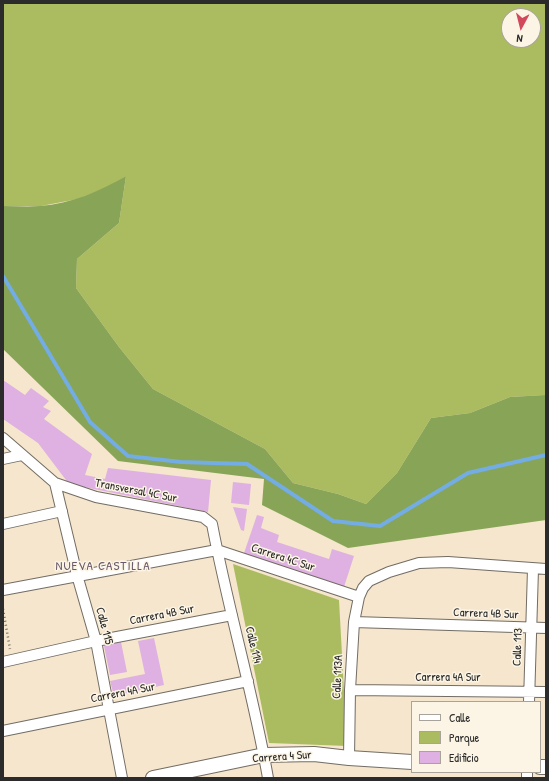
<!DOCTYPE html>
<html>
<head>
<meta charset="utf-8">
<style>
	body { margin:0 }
	#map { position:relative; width:549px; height:781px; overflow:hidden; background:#f5e6cd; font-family:"Patrick Hand",sans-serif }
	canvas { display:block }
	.frame { position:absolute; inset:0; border:4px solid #2b2b2b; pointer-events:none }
	.legend { position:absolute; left:411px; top:701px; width:130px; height:72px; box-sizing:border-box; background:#fcf5e5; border:1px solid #a8a49b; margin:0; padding:5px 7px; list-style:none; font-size:12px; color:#2b2b2b }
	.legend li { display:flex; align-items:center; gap:8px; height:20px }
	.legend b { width:20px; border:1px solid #a8a49b }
	.north { position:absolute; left:501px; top:8px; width:40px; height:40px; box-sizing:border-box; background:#fcf5e5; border:1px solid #a8a49b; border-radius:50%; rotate:187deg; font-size:11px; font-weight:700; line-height:16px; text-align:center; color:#2b2b2b }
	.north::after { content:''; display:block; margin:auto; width:14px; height:18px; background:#d1495b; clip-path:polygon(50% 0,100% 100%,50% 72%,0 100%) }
</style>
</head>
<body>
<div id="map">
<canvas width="549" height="781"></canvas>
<div class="frame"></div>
<ul class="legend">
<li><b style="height:5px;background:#fff"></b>Calle</li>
<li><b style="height:11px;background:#abbc60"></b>Parque</li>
<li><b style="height:11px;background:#dfb0e2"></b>Edificio</li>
</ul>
<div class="north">N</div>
</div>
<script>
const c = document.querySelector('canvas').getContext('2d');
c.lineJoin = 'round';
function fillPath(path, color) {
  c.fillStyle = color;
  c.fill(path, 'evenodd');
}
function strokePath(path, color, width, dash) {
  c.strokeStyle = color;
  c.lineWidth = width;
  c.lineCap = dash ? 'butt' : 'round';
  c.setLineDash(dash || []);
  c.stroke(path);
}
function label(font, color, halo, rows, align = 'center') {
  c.font = font + ' "Patrick Hand",sans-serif';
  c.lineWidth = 3;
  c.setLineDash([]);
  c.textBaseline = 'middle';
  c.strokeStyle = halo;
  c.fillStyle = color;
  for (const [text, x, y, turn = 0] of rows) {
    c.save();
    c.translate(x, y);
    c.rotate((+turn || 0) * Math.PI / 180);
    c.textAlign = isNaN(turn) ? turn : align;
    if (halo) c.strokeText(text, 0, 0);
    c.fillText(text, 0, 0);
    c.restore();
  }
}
fillPath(new Path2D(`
	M3,3H546V395L510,397L470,413L431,418L397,473L366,504L338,494L293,483L265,449L153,389L119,347L76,288L77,259L119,223L126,176L106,188L78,199L41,206H3ZM509,16H533V40H509Z
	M233,564L339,600L347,746L269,743Z`), '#abbc60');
fillPath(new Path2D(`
	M126,176L119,223L77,259L76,288L119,347L153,389L265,449L293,483L338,494L366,504L397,473L431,418L470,413L510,397L545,395L546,520L348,548L262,505L264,479L118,461L3,349V206C15,206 28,207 40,206C71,204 100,191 126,176Z`), '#88a456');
strokePath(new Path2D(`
	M3,276L90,422L128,456L181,462L247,464L333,521L380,526L468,473L546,455`), '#73ade3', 4);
fillPath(new Path2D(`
	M3,380L25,395L31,388L49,401L43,407L51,411L44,419L92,454L85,475L105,479L108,468L211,480L208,512L69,484L38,443L3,419Z
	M233,482L251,484L249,505L231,503Z
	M233,507L247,509L244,531L241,530Z
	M257,515L264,517L261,528L279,535L277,542L329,559L332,549L354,556L343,590L243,556Z
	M154,638L164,685L114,696L110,681L145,674L138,641Z
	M121,642L127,672L110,675L104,646Z`), '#dfb0e2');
const street = new Path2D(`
	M3,438L55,483L96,497L203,517L212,524C228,609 253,692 268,778
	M3,459L22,455
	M55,483L77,575L96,641L122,778
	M3,524L62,511
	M3,590L217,550L359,597
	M354,622L546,628
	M3,662L96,641L232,615
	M350,690L546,692
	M529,702L533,569
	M3,731L248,681
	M349,758L350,690L354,622L359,597L363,588L369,581L389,572L419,563L448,562L546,569
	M527,778V772`);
const secondary = new Path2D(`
	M540,767H546
	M153,778L264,755L314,754L349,758L412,762`);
strokePath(street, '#726c64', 12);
strokePath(secondary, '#726c64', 16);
strokePath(new Path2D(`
	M3,609L10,649`), '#726c64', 2.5, [1, 3]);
strokePath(street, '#fff', 10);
strokePath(secondary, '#fff', 14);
label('12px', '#2b2b2b', '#fcf5e5', [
	["Transversal 4C Sur",136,491,11],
	["Carrera 4C Sur",283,558,18],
	["Carrera 4B Sur",486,614,2],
	["Carrera 4B Sur",162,615,-11],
	["Calle 115",104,626,75],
	["Calle 114",253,645,76],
	["Calle 113",518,647,-88],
	["Calle 113A",338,677,-87],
	["Carrera 4A Sur",448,678],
	["Carrera 4A Sur",123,693,-11],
	["Carrera 4 Sur",282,757,-4]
]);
c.letterSpacing = '1px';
label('13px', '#6a5a6b', '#fcf5e5', [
	["NUEVA CASTILLA",103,567]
]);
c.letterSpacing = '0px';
</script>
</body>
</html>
